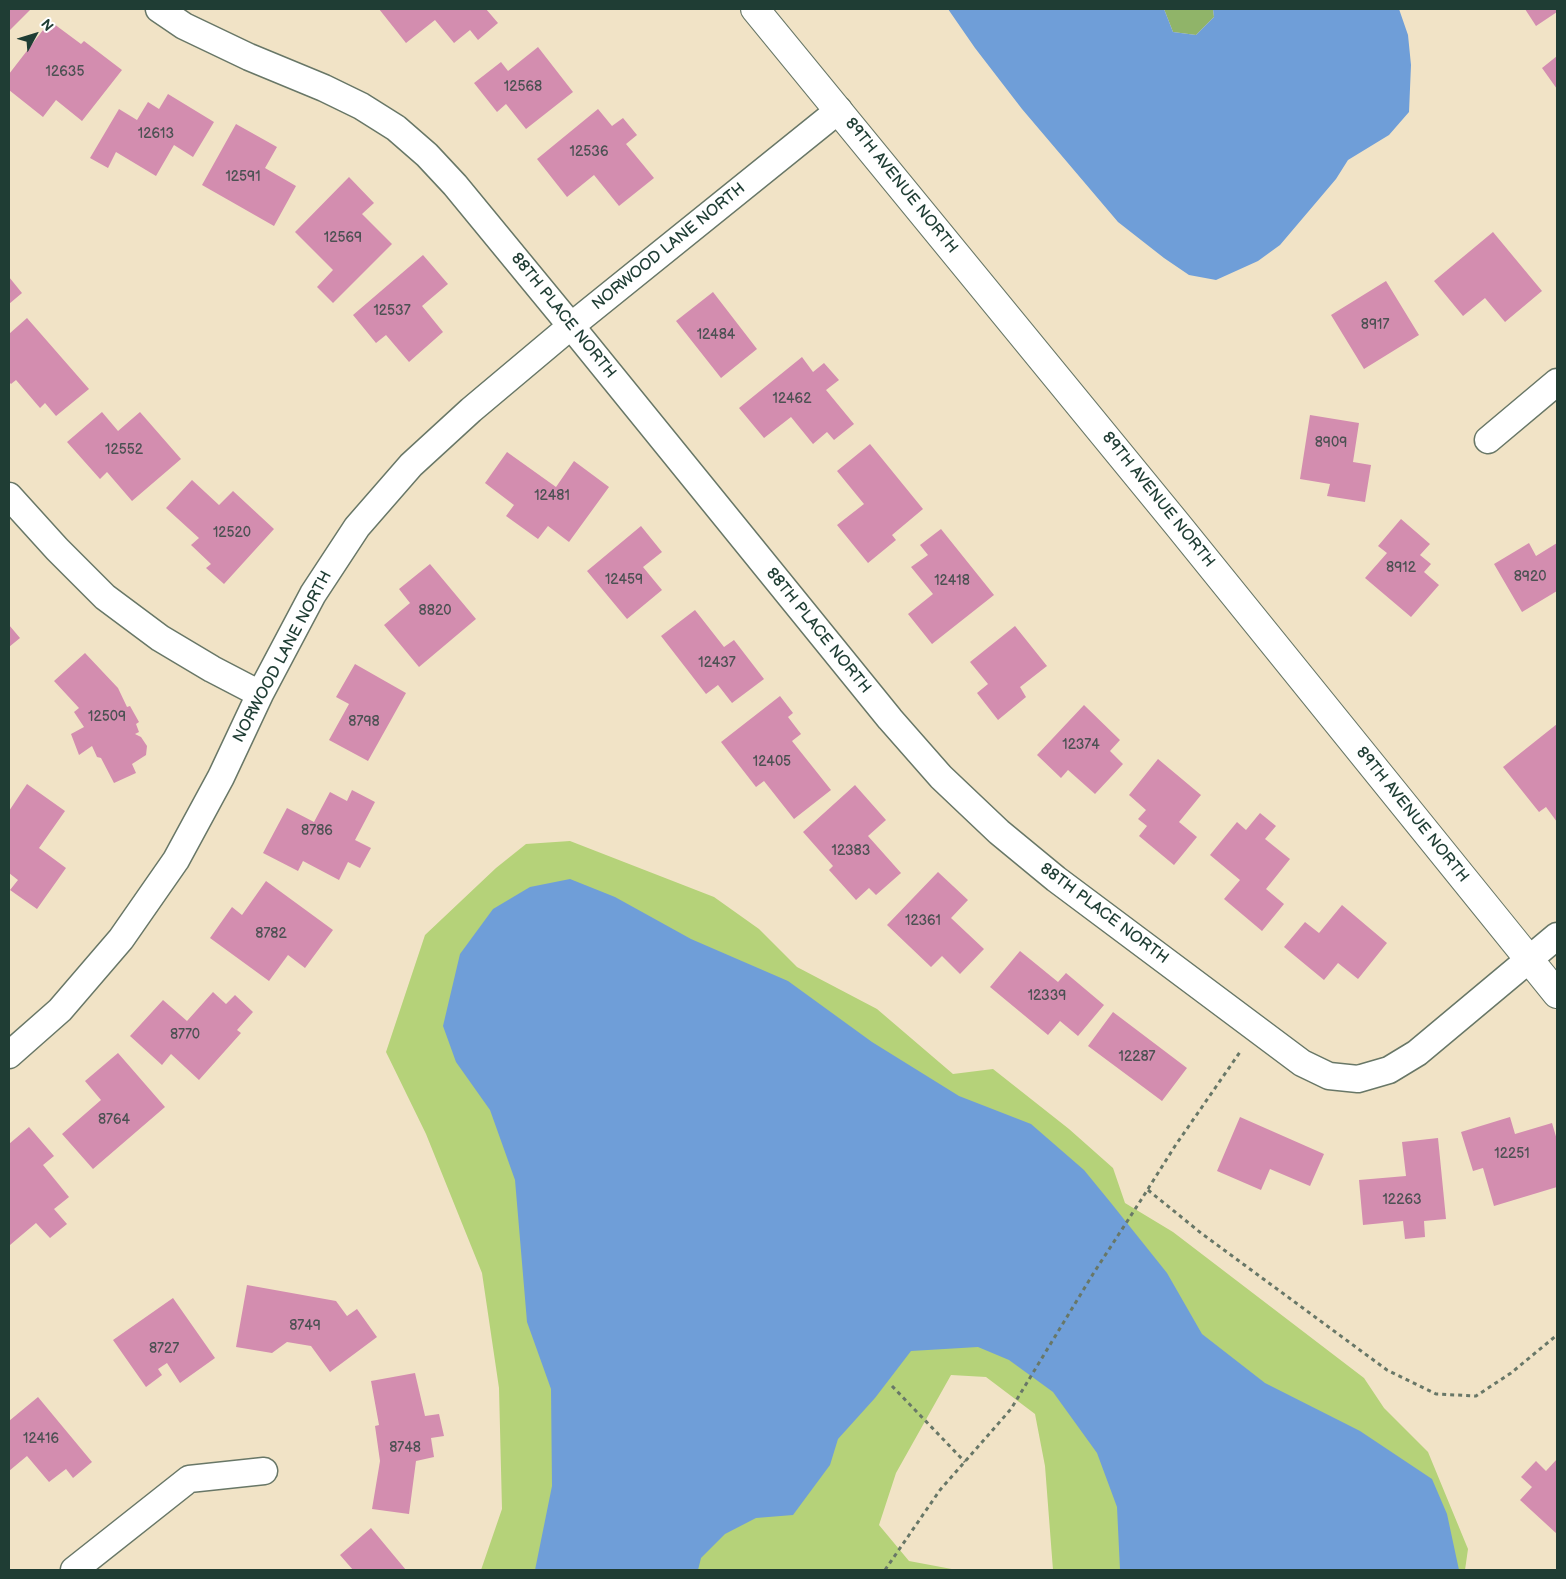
<!DOCTYPE html>
<html>
<head>
<meta charset="utf-8">
<style>
	body { margin:0 }
	#map { position:relative; width:1566px; height:1579px; overflow:hidden; background:#f1e3c6; font-family:"Balsamiq Sans",sans-serif }
	canvas { display:block }
	.frame { position:absolute; inset:0; border:10px solid #1f3d34; pointer-events:none }
	.north { position:absolute; left:10px; top:10px; width:50px; height:50px; -webkit-text-stroke:4px #fff; paint-order:stroke; rotate:51deg; font-size:14px; font-weight:700; line-height:20px; text-align:center; color:#1f3d34 }
	.north::after { content:''; display:block; margin:auto; width:18px; height:22px; background:#1f3d34; clip-path:polygon(50% 0,100% 100%,50% 72%,0 100%) }
</style>
</head>
<body>
<div id="map">
<canvas width="1566" height="1579"></canvas>
<div class="frame"></div>
<div class="north">N</div>
</div>
<script>
const c = document.querySelector('canvas').getContext('2d');
c.lineJoin = 'round';
function fillPath(path, color) {
  c.fillStyle = color;
  c.fill(path, 'evenodd');
}
function strokePath(path, color, width, dash) {
  c.strokeStyle = color;
  c.lineWidth = width;
  c.lineCap = dash ? 'butt' : 'round';
  c.setLineDash(dash || []);
  c.stroke(path);
}
function label(font, color, halo, rows, align = 'center') {
  c.font = font + ' "Balsamiq Sans",sans-serif';
  c.lineWidth = 4;
  c.setLineDash([]);
  c.textBaseline = 'middle';
  c.strokeStyle = halo;
  c.fillStyle = color;
  for (const [text, x, y, turn = 0] of rows) {
    c.save();
    c.translate(x, y);
    c.rotate((+turn || 0) * Math.PI / 180);
    c.textAlign = isNaN(turn) ? turn : align;
    if (halo) c.strokeText(text, 0, 0);
    c.fillText(text, 0, 0);
    c.restore();
  }
}
fillPath(new Path2D(`
	M570,841L714,897L759,929L797,967L877,1009L953,1074L993,1069L1069,1129L1113,1168L1125,1203L1173,1232L1364,1378L1384,1408L1428,1452L1468,1549L1465,1570H1053L1045,1466L1035,1414L986,1377L951,1375L896,1473L879,1525L909,1561L957,1570H481L502,1509L499,1388L482,1273L426,1134L386,1052L425,935L496,868L526,844Z`), '#b5d279');
fillPath(new Path2D(`
	M1164,9H1213L1214,17L1196,35L1173,32Z`), '#90b469');
fillPath(new Path2D(`
	M948,9H1164L1173,32L1196,35L1214,17L1213,9H1399L1408,35L1411,65L1409,112L1389,135L1348,160L1336,179L1280,245L1258,261L1216,280L1189,275L1164,258L1118,222L1022,109L975,48Z
	M570,879L615,897L691,939L788,981L872,1042L959,1096L1031,1124L1084,1170L1111,1203L1167,1273L1202,1334L1265,1383L1360,1431L1432,1479L1447,1514L1459,1570H1120L1117,1507L1097,1453L1053,1392L1009,1360L978,1347L911,1351L875,1398L838,1439L830,1465L793,1515L756,1518L725,1534L701,1558L698,1570H535L552,1486L551,1389L527,1322L515,1180L490,1110L456,1062L443,1026L460,954L493,909L530,887Z`), '#6f9ed8');
fillPath(new Path2D(`
	M9,9H31L9,31Z
	M379,9H486L498,23L478,40L470,30L454,43L435,20L406,43Z
	M1525,9H1557V12L1536,26Z
	M50,21L81,44L84,41L122,70L82,121L56,100L43,117L9,90V74Z
	M538,47L573,92L526,129L506,104L497,112L474,83L501,62L508,71Z
	M1557,56V89L1542,68Z
	M168,94L214,122L193,157L174,145L156,176L116,152L108,168L90,158L119,109L137,120L148,102L159,109Z
	M598,109L612,126L623,118L637,135L626,144L654,178L619,206L594,175L567,197L537,159Z
	M236,124L277,147L265,168L296,186L274,226L202,185Z
	M349,177L374,203L362,214L392,244L333,303L317,287L333,270L295,232Z
	M1493,232L1542,291L1505,322L1485,298L1463,316L1434,281Z
	M423,255L448,284L422,306L443,332L409,362L386,335L376,343L353,315Z
	M9,277L22,293L9,304Z
	M1386,281L1419,335L1364,369L1331,315Z
	M713,292L757,349L721,378L676,321Z
	M27,318L89,389L56,416L45,403L40,408L16,380L11,384L9,382V334Z
	M802,357L813,372L824,363L839,380L826,390L854,424L834,440L827,432L813,444L791,417L764,438L739,408Z
	M102,412L118,431L140,412L181,459L132,501L107,472L100,479L67,442Z
	M1310,415L1359,423L1353,462L1371,465L1365,502L1327,496L1330,484L1300,479Z
	M870,444L923,509L892,535L896,540L868,563L837,525L864,504L837,471Z
	M507,452L556,487L574,461L609,487L569,542L548,526L538,539L506,516L514,505L485,483Z
	M192,480L219,505L233,491L274,529L224,584L206,568L211,564L191,545L199,538L166,508Z
	M1401,519L1430,544L1420,555L1431,564L1424,572L1439,585L1411,617L1365,578L1387,553L1378,546Z
	M641,526L662,552L643,567L662,590L627,619L587,571Z
	M941,529L994,595L932,644L908,614L933,594L911,567L928,555L920,545Z
	M1529,543L1536,556L1557,543V591L1522,612L1494,564Z
	M430,564L476,619L419,667L384,625L410,603L399,589Z
	M695,610L724,647L734,640L764,679L732,703L718,685L706,694L661,636Z
	M9,625L20,638L9,647Z
	M1015,626L1047,666L1020,687L1026,697L998,720L977,693L988,684L970,662Z
	M85,653L118,688L127,707L130,706L139,722L136,724L139,732L135,734L141,737L147,746L146,755L132,764L136,773L114,783L101,758L97,757L92,746L79,755L71,734L84,727L74,712L79,708L54,681Z
	M355,664L406,693L368,761L329,740L349,704L336,697Z
	M780,696L793,713L788,717L801,734L792,741L831,790L794,819L764,781L756,787L721,742Z
	M1084,705L1120,740L1110,751L1123,764L1095,794L1068,770L1061,778L1037,755Z
	M1557,724V822L1546,807L1539,812L1503,767Z
	M1158,759L1201,795L1179,822L1197,837L1174,865L1139,836L1147,826L1138,819L1146,810L1129,795Z
	M27,784L65,811L39,848L66,868L37,909L10,890L18,880L9,873V811Z
	M855,785L886,820L868,836L901,873L876,895L869,888L856,900L829,870L833,866L803,832Z
	M352,790L375,802L355,840L371,848L360,868L348,862L339,880L303,861L298,871L263,853L287,808L314,822L330,792L347,801Z
	M1260,813L1276,826L1265,839L1290,859L1266,889L1284,904L1262,931L1224,899L1240,880L1210,855L1237,822L1246,830Z
	M938,872L968,900L951,918L984,949L960,974L942,956L931,967L887,925Z
	M266,881L333,930L305,968L288,955L269,981L210,938L232,907L242,915Z
	M1342,905L1387,943L1358,979L1338,963L1324,980L1284,947L1305,922L1319,933Z
	M1020,951L1058,982L1066,973L1104,1005L1078,1036L1060,1021L1048,1035L990,987Z
	M213,992L226,1004L235,995L253,1012L237,1030L241,1033L199,1080L171,1054L162,1065L130,1036L163,1000L187,1021Z
	M1113,1012L1187,1068L1162,1101L1088,1046Z
	M118,1053L165,1107L93,1169L62,1134L101,1100L85,1081Z
	M1240,1117L1324,1154L1310,1186L1270,1169L1261,1190L1217,1171Z
	M1510,1117L1515,1134L1552,1123L1557,1140V1187L1494,1206L1483,1168L1473,1171L1461,1132Z
	M29,1127L54,1156L43,1165L69,1197L54,1209L67,1224L50,1238L36,1223L10,1245L9,1144Z
	M1438,1138L1446,1219L1424,1221L1425,1237L1405,1239L1403,1221L1363,1225L1359,1180L1406,1176L1402,1142Z
	M247,1285L336,1301L347,1316L357,1309L377,1337L330,1372L311,1346L287,1342L272,1353L236,1347Z
	M173,1298L215,1358L180,1383L167,1363L158,1369L162,1375L146,1387L113,1340Z
	M415,1373L425,1416L439,1414L444,1436L431,1438L434,1457L416,1461L409,1514L372,1509L380,1461L375,1426L379,1425L371,1381Z
	M38,1397L92,1462L73,1478L66,1469L49,1482L27,1456L9,1471V1421Z
	M1557,1459V1534L1520,1500L1532,1487L1521,1477L1536,1461L1546,1471Z
	M371,1528L406,1570H353L340,1555Z`), '#d38daf');
const minor = new Path2D(`
	M159,9L184,26L249,57L324,88L361,106L396,128L427,155L455,185L571,326L890,719L941,777L999,832L1056,879L1302,1063L1329,1076L1358,1079L1389,1070L1417,1053L1557,936
	M1488,440L1557,382
	M9,496L57,549L105,597L160,638L212,669L260,694
	M9,1055L60,1010L121,939L176,860L221,777L260,694L313,594L357,527L411,465L471,410L571,326L839,110
	M74,1570L189,1479L264,1471`);
const tertiary = new Path2D(`
	M755,9L1177,524L1557,994`);
strokePath(minor, '#687767', 29);
strokePath(tertiary, '#687767', 30);
strokePath(new Path2D(`
	M1148,1190L1201,1233L1387,1370L1436,1394L1476,1396L1511,1373L1557,1335
	M892,1386L965,1462
	M885,1570L940,1490L1011,1409L1093,1274L1141,1200L1175,1146L1240,1052`), '#687767', 3, [4, 4]);
strokePath(minor, '#fff', 26);
strokePath(tertiary, '#fff', 28);
label('14px', '#4c5153', null, [
	["12635",65,72],
	["12568",523,87],
	["12613",156,134],
	["12536",589,152],
	["12591",243,177],
	["12569",343,238],
	["12537",392,311],
	["8917",1375,325],
	["12484",716,335],
	["12462",792,399],
	["8909",1331,443],
	["12552",124,450],
	["12481",552,496],
	["12520",232,533],
	["8912",1401,568],
	["8920",1530,577],
	["12459",624,580],
	["12418",952,581],
	["8820",435,611],
	["12437",717,663],
	["12509",107,717],
	["8798",364,722],
	["12374",1081,745],
	["12405",772,762],
	["8786",317,831],
	["12383",851,851],
	["12361",923,921],
	["8782",271,934],
	["12339",1047,996],
	["8770",185,1035],
	["12287",1137,1057],
	["8764",114,1120],
	["12251",1512,1154],
	["12263",1402,1200],
	["8749",305,1326],
	["8727",164,1349],
	["12416",41,1439],
	["8748",405,1448]
]);
label('16px', '#1f3d34', '#fff', [
	["89TH AVENUE NORTH",901,186,51],
	["NORWOOD LANE NORTH",669,247,-39],
	["88TH PLACE NORTH",563,316,51],
	["89TH AVENUE NORTH",1158,500,51],
	["88TH PLACE NORTH",818,631,51],
	["NORWOOD LANE NORTH",283,657,-62],
	["89TH AVENUE NORTH",1412,815,51],
	["88TH PLACE NORTH",1104,914,37]
]);
</script>
</body>
</html>
